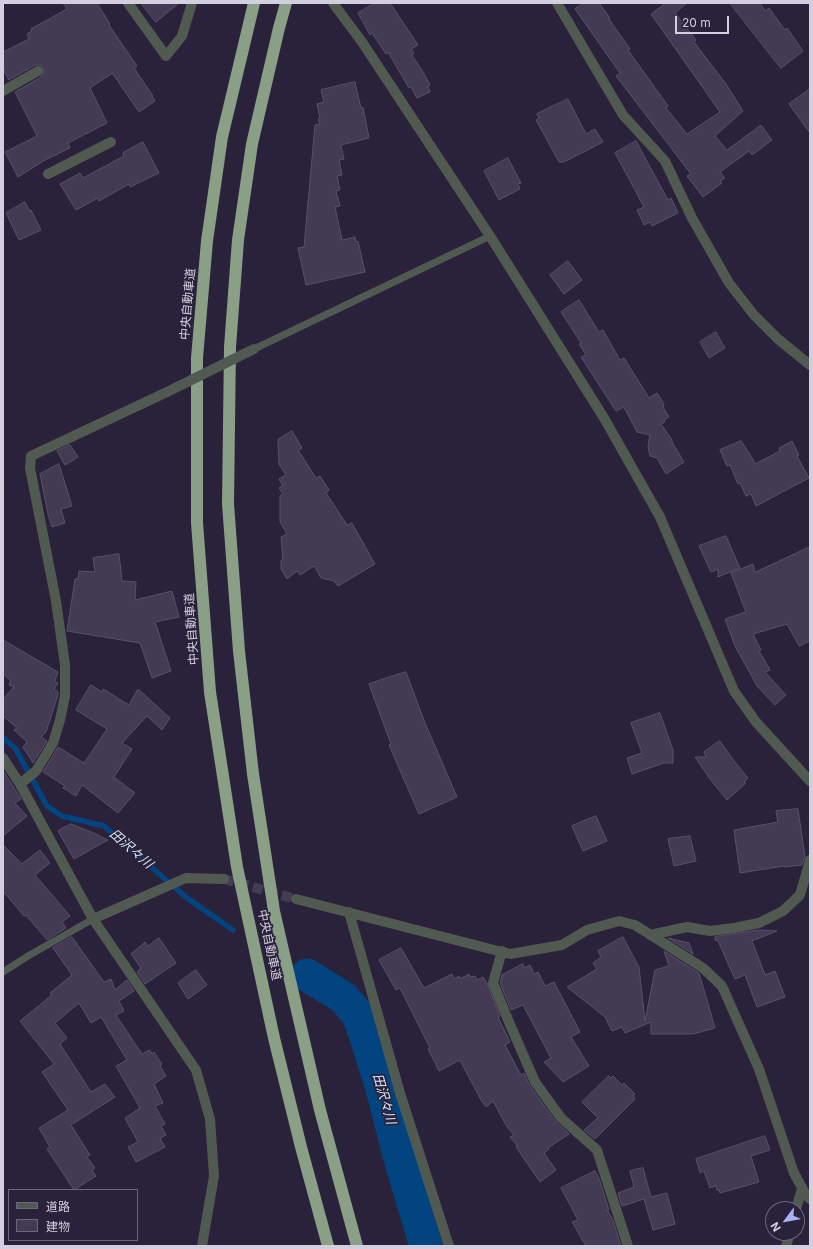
<!DOCTYPE html>
<html>
<head>
<meta charset="utf-8">
<style>
	body { margin:0 }
	#map { position:relative; width:813px; height:1249px; overflow:hidden; background:#2a223a; font-family:Inter,"Noto Sans JP",sans-serif }
	canvas { display:block }
	.frame { position:absolute; inset:0; border:4px solid #d4cfdf; pointer-events:none }
	.legend { position:absolute; left:8px; top:1189px; width:130px; height:52px; box-sizing:border-box; background:#2a223a; border:1px solid #6e677c; margin:0; padding:5px 7px; list-style:none; font-size:12px; color:#d4cfdf }
	.legend li { display:flex; align-items:center; gap:8px; height:20px }
	.legend b { width:20px; border:1px solid #6e677c }
	.north { position:absolute; left:765px; top:1201px; width:40px; height:40px; box-sizing:border-box; background:#2a223a; border:1px solid #6e677c; border-radius:50%; rotate:238deg; font-size:11px; font-weight:700; line-height:16px; text-align:center; color:#d4cfdf }
	.north::after { content:''; display:block; margin:auto; width:14px; height:18px; background:#a9b0fc; clip-path:polygon(50% 0,100% 100%,50% 72%,0 100%) }
	.scale { position:absolute; left:675px; top:16px; width:54px; height:18px; box-sizing:border-box; border:2px solid #d4cfdf; border-top:0; padding-left:5px; font-size:12px; line-height:14px; white-space:nowrap; color:#d4cfdf; -webkit-text-stroke:3px #2a223a; paint-order:stroke }
</style>
</head>
<body>
<div id="map">
<canvas width="813" height="1249"></canvas>
<div class="frame"></div>
<ul class="legend">
<li><b style="height:5px;background:#515a50"></b>道路</li>
<li><b style="height:11px;background:#433a53"></b>建物</li>
</ul>
<div class="north">N</div>
<div class="scale">20 m</div>
</div>
<script>
const c = document.querySelector('canvas').getContext('2d');
c.lineJoin = 'round';
function strokePath(path, color, width, dash) {
  c.strokeStyle = color;
  c.lineWidth = width;
  c.lineCap = dash ? 'butt' : 'round';
  c.setLineDash(dash || []);
  c.stroke(path);
}
function fillPath(path, color) {
  c.fillStyle = color;
  c.fill(path, 'evenodd');
}
function label(font, color, halo, rows, align = 'center') {
  c.font = font + ' Inter,"Noto Sans JP",sans-serif';
  c.lineWidth = 3.5;
  c.setLineDash([]);
  c.textBaseline = 'middle';
  c.strokeStyle = halo;
  c.fillStyle = color;
  for (const [text, x, y, turn = 0] of rows) {
    c.save();
    c.translate(x, y);
    c.rotate((+turn || 0) * Math.PI / 180);
    c.textAlign = isNaN(turn) ? turn : align;
    if (halo) c.strokeText(text, 0, 0);
    c.fillText(text, 0, 0);
    c.restore();
  }
}
strokePath(new Path2D(`
	M3,738L15,748L47,806L62,816L104,826L187,898L233,930`), '#02447f', 5.5);
strokePath(new Path2D(`
	M307,975L344,998L358,1015L365,1034L381,1085L401,1162L426,1246`), '#02447f', 33);
const building = new Path2D(`
	M63,3H97L110,24L109,25L137,66L134,68L153,96L152,97L155,101L139,112L113,74H111L90,88L107,123L68,143L70,148L45,160L18,177L5,152L37,136L15,92L41,77L44,71L41,65H35L9,80L3,69V52L29,39L27,34L32,31L31,29L67,9Z
	M141,3H179L156,22Z
	M375,3H390L418,45L411,49L414,53L412,55L423,72L430,85L428,86L430,92L417,98L411,87L409,88L388,52L386,54L372,33L370,35L358,13Z
	M584,3H599L610,18L609,19L630,49L628,50L668,106L666,108L687,134L720,112L651,14L666,3H687L675,13L696,40L694,42L726,84L743,111L715,136L727,150L761,125L772,140L752,155L749,151L720,172L725,178L720,181L722,183L703,197L687,176L691,174L616,76L620,73L575,9Z
	M730,3H760L765,11L769,8L785,30L787,28L803,51L781,68Z
	M355,82L361,108L363,107L369,138L341,145L344,159L339,160L342,175L337,176L340,190L336,191L340,206L335,207L342,240L355,237L356,242L358,241L365,272L306,285L298,248L304,247L315,125L320,124L318,119L320,118L317,104L324,102L321,90Z
	M810,89V133L789,104Z
	M568,99L586,134L595,129L603,142L564,162H559L536,120L539,118L537,114Z
	M636,141L668,200L671,198L678,213L652,226L650,222L644,225L637,210L644,207L615,153Z
	M143,142L159,173L130,187L129,184L99,201L98,198L76,210L60,184L80,173L83,178L124,156L123,153Z
	M508,158L521,183L518,184L520,189L499,200L484,171Z
	M25,202L30,211L31,210L41,230L19,240L6,213Z
	M568,261L582,280L564,294L550,275Z
	M579,300L599,332L603,330L620,360L624,358L649,398L657,393L664,404L663,407L669,417L664,420L665,422L661,424L672,440V442L684,462L666,474L657,458L650,456L648,446L650,435L637,432L624,407L616,411L581,357L586,355L579,344L581,343L561,312Z
	M716,332L725,348L709,358L700,342Z
	M292,431L302,448L298,450L316,478L320,476L329,490L326,493L347,525L352,523L375,564L338,586L334,581L321,578L314,566L300,575L297,571L287,579L281,569V561L283,559L281,537L287,534L280,522V496L283,494L279,488L283,486L279,479L286,475L279,464L278,440Z
	M741,441L751,456L755,464L780,451L779,448L792,441L799,455L797,456L809,478L756,506L751,494L746,496L740,483L738,484L730,465L727,466L720,450Z
	M70,445L78,457L65,465L57,451Z
	M59,464L72,506L61,509L65,523L52,527L48,514L40,474Z
	M726,536L740,568L718,577V569L711,572L699,546Z
	M810,547V641L799,646L787,624L753,634L761,650L759,651L770,670L765,672L786,695L775,705L757,686L735,646L725,619L746,612L731,573L753,564L755,572Z
	M119,554L122,581L136,582L135,600L172,591L179,617L155,622L171,671L152,678L140,643L67,631L75,579H78L79,571L95,572L93,558Z
	M3,640L58,672L55,681L58,683L54,689L58,692V695L46,732L41,737L47,741L33,763L23,747L27,742L14,730L17,728L3,716V699L14,687L9,685L11,681L3,674Z
	M406,672L425,723L457,797L419,814L389,745L391,744L369,684Z
	M91,685L102,692L103,689L129,705L138,689L170,718L162,730L147,716L122,743L132,749L114,777L135,793L118,813L82,785L76,796L63,788L65,786L43,772L58,747L84,763L107,729L76,710Z
	M660,713L673,750V763H664L632,774L627,758L642,753L631,723Z
	M720,741L734,761L748,778L744,782L746,783L727,800L710,779L695,757H706L704,752Z
	M3,770L21,799L15,803L27,816L3,836Z
	M798,809L805,857L802,865L784,867V866L740,873L734,830L778,822L776,811Z
	M596,816L607,841L583,851L572,826Z
	M71,824L91,832L108,840L74,859L58,831Z
	M690,836L696,861L674,866L668,839Z
	M3,845L22,864L40,850L50,863L35,875L70,916L62,922L66,928L47,940L26,915L24,916L3,891Z
	M759,930L777,931L752,941L765,975L775,971L785,997L757,1007L745,975L735,979L718,941L715,940V937Z
	M72,937L104,982L111,979L115,990L127,980L134,991L119,1001L124,1011L116,1015L142,1054L150,1050L152,1054L154,1052L162,1064L160,1066L166,1076L154,1084L163,1103L155,1106L165,1124L161,1126L166,1135L160,1138L165,1147L136,1162L128,1147L138,1142L125,1118L140,1108L116,1066L127,1060L101,1017L91,1023L79,1003L55,1023L67,1038L60,1044L91,1092L105,1084L115,1097L71,1125L90,1155L87,1157L95,1168L92,1170L96,1176L74,1190L47,1149L50,1147L39,1128L68,1110L42,1072L54,1064L20,1021L52,995L50,993L72,975L53,948Z
	M623,937L639,967L645,1021L655,970L669,966L664,951L699,973L715,1028L693,1034H651V1022L625,1033L622,1027L612,1031L605,1017L567,987L597,969L593,963L601,957L598,951Z
	M159,938L176,963L145,984L137,972L141,968L131,954L145,942L148,946Z
	M668,938L689,943L693,954Z
	M401,948L424,988L452,974L454,979L459,976L460,979L469,974L470,977L475,976L477,980L483,977L487,983L500,1016L498,1017L510,1042L505,1045L521,1075L524,1073L530,1086L556,1122L569,1134L548,1148L549,1149L544,1153L556,1170L540,1182L516,1147H518L510,1137L514,1135L507,1127L493,1101L486,1107L481,1100L460,1060L439,1071L428,1049L430,1048L400,988L396,990L379,960Z
	M523,964L524,968L530,965L534,974L538,972L545,986L554,982L580,1032L571,1037L589,1066L563,1082L544,1062L551,1058L523,1005L511,1010L500,983L502,975Z
	M196,970L207,985L188,999L178,983Z
	M609,1076L611,1078L613,1076L622,1085L624,1083L635,1094L633,1096L635,1099L595,1139L584,1130L598,1118L582,1102Z
	M765,1136L770,1150L751,1156L759,1182L720,1193L719,1190H717L716,1186L710,1188L704,1171L700,1173L696,1159Z
	M643,1168L651,1197L667,1193L675,1224L653,1230L644,1199L622,1206L618,1193L634,1187L630,1171Z
	M595,1171L600,1181L609,1210H607L613,1220L621,1246H586L572,1222L578,1220L561,1188Z`);
fillPath(building, '#433a53');
strokePath(building, '#59506b', 1);
strokePath(new Path2D(`
	M224,879L296,899`), '#443c53', 10, [10, 5]);
strokePath(new Path2D(`
	M254,349L490,236
	M3,972L28,956L93,919`), '#515a50', 7);
strokePath(new Path2D(`
	M128,3L166,56L182,36L192,3
	M333,3L362,42L490,236L604,418L660,517L734,691L756,722L810,781
	M557,3L623,115L665,161L692,218L729,283L754,315L778,339L810,365
	M3,91L38,71
	M48,174L111,142
	M3,758L20,784L93,919L196,1070L210,1119L214,1176L202,1246
	M20,784L36,771L53,743L60,720L65,696V665L56,601L30,468L31,456L167,392
	M296,899L510,954L562,945L587,930L619,921L635,925L703,968L722,986L759,1069L794,1173L806,1195L810,1199
	M349,912L400,1093L449,1246
	M93,919L186,878L224,879
	M650,935L687,927L710,931L734,928L759,923L783,911L800,895L810,860
	M502,951L493,983L509,1022L535,1082L561,1118L597,1150L628,1246
	M796,1209L802,1189
	M786,1246L790,1233`), '#515a50', 10);
strokePath(new Path2D(`
	M254,3L222,137L207,241L197,358V523L210,692L237,867L274,1038L301,1147L328,1246
	M286,3L279,28L252,144L238,240L230,347L228,504L239,651L253,774L274,911L320,1110L357,1246`), '#899f86', 12);
strokePath(new Path2D(`
	M167,392L254,349`), '#515a50', 10);
label('12px', '#d4cfdf', '#2a223a', [
	["中央自動車道",188,304,-85],
	["中央自動車道",192,629,-94],
	["中央自動車道",269,945,78]
]);
label('italic 13px', '#d7e6f8', '#2a223a', [
	["田沢々川",131,849,41],
	["田沢々川",384,1099,74]
]);
</script>
</body>
</html>
